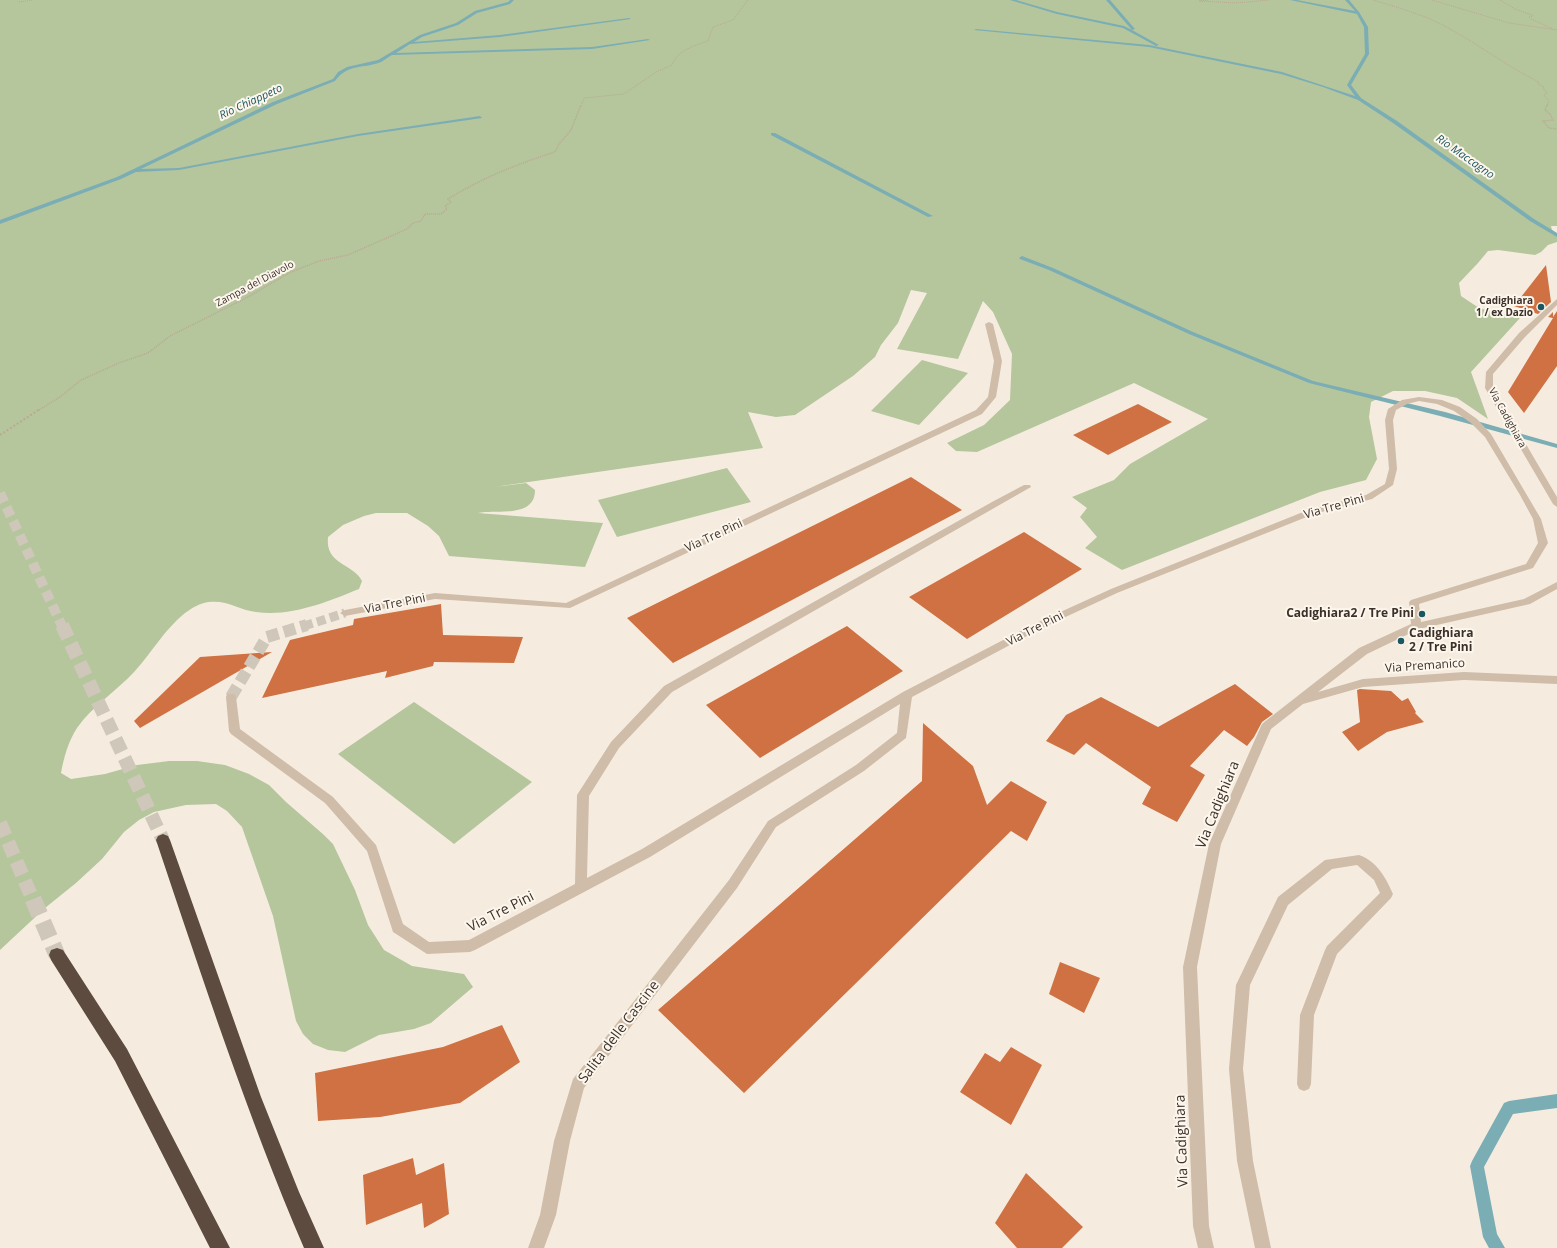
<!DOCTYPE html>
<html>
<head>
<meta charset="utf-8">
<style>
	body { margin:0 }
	canvas { display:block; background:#f5ecdf }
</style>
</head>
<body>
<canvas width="1557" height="1248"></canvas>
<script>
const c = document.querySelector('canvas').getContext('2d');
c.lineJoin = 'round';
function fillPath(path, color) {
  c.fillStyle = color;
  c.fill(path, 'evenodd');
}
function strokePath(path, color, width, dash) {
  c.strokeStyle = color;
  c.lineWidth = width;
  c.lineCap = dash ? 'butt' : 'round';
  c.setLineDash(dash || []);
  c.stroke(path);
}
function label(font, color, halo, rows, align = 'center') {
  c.font = font + ' "Open Sans",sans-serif';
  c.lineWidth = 4;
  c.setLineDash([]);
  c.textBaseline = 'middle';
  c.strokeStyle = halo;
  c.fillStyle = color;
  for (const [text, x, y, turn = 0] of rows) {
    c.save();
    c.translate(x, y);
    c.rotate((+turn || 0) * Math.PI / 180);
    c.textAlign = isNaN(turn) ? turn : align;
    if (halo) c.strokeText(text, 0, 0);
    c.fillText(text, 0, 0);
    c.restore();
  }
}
fillPath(new Path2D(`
	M0,0H1557V226H1551L1552,230L1557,234V242L1548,245L1541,252L1535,255L1498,250L1488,251L1478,263L1459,283L1461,296L1479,308L1520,318L1471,372L1488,419L1457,398L1425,391H1393L1371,402L1369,417L1377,459L1366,480L1320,492L1122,570L1085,548L1097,537L1080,517L1087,508L1072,497L1114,480L1130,464L1208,419L1134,383L977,452L956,451L947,443L984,425L1010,400L1012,354L993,312L983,301L958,359L897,349L927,293L911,290L898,323L881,345L875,357L853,376L795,415L776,417L748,412L763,448L494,487L526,483L535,490C535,519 495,509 478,513L603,523L585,567L449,556L439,536L428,526L407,513H376L364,516L343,525L328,537C325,565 353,563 362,581L359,589C327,602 291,617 256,612C239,610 228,600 209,602C200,603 192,608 185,613C165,629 152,652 135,671C117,691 93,705 77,728C68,742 64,757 61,773L71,779L105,774L137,765L169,761H197L225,765L249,774L269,785L286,802L324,835L333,844L355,890L368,925L384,950L412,966L464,974L473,987L431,1023L414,1029L379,1035L345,1052L328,1050L313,1044L303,1034L296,1021L273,916L242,827L227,811L216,804L186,805L154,812L139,820L124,832L102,859L76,883L45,908L0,950Z
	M922,360L968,373L919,425L871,411Z
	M727,468L751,502L617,537L598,500Z
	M414,702L532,782L454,844L338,754Z`), '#b5c69d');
fillPath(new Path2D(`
	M510,0H514L510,4L477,13L458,25L422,37L414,42L500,35L629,18L631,19L500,37L410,44L396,53L592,47L648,39L650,40L592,49L392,55C388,57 385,60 381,62C364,69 348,63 335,81L277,104L141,169L179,168L358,134L480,116L482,118L358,136L179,170L136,172L121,179L0,224V220L117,177L273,102L333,79L338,72L347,67L378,60L420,35L456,23L475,11L508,2Z
	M1010,0H1016L1057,12L1124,26L1132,30L1106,0H1110L1135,29L1132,30L1159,45L1156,46L1123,28L1057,14Z
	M1290,0H1297L1355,11L1345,0H1349L1359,12L1368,27L1369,54L1351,85L1361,98L1397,121L1534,219L1557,233V237L1530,221L1393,123L1358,100L1323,87L1281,74L1149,47L974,30L976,29L1149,45L1282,72L1355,96L1347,85L1365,54L1364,27L1357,14Z
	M771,133H775L933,216L928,217L771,135Z
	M1022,256L1053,268L1193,332L1313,381L1445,412L1557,444V448L1440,416L1309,383L1189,334L1049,270L1020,259L1019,258Z
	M1557,1094V1108L1513,1114L1484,1167L1497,1234L1505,1248H1489L1483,1237L1470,1166L1472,1161L1504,1103L1509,1101Z`), '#7badb5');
fillPath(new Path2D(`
	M1546,265L1551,302L1538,314L1514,306Z
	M1557,311V366L1524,413L1508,392L1553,318L1548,317L1553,312V317Z
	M1138,404L1172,422L1108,455L1073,435Z
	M911,477L962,510L673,663L627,618Z
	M1024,532L1082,569L967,639L909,597Z
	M441,604L443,635L523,637L514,663L434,662L433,666L385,678L387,671L262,698L290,640L353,625L354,619Z
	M847,626L903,671L760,758L706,705Z
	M272,652L140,728L134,721L200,657Z
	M1235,684L1273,714L1262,722L1254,737L1247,746L1224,730L1190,766L1205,775L1177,822L1142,804L1151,787L1086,743L1074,755L1046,741L1066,715L1101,697L1158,727Z
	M1360,689L1391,691L1402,701L1408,698L1416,712L1415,713L1424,722L1387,732L1358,751L1342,732L1360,722L1357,690Z
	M923,723L973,766L987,805L1011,781L1047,802L1027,841L1011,831L744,1093L658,1010L922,781Z
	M1060,962L1100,978L1084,1013L1049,994Z
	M502,1025L520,1062L460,1103L380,1117L318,1121L315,1073L443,1047Z
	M1011,1047L1042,1065L1011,1125L960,1092L985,1053L1000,1062Z
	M413,1158L416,1175L444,1163L449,1214L424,1228L422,1203L366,1225L363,1175Z
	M1026,1173L1083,1227L1062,1248H1017L995,1223Z`), '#cf7142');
strokePath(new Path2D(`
	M304,626L345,613`), '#d0c7bb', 9, [9, 4.5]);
strokePath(new Path2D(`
	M231,697L267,637L307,625`), '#d0c7bb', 12, [12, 5.5]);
strokePath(new Path2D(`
	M0,493L62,626`), '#d0c7bb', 10, [10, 5.5]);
strokePath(new Path2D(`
	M62,625L163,840
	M0,823L33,900`), '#d0c7bb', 14, [14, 7]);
strokePath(new Path2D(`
	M33,899L57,955`), '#d0c7bb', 17, [17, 8]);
strokePath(new Path2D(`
	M1208,0L1199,1L1236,3L1269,0
	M1373,0C1399,8 1426,15 1450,29C1481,46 1508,67 1539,82L1538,84L1544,87L1543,88L1547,93L1544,95L1549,101L1547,106
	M1432,0L1509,23L1557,30
	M1500,0L1515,9L1532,15L1533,16L1529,17L1531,19L1553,29
	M19,2L32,0
	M581,106L584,98L624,94L656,72L672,65C678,50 694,46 708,41L713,27L733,20L748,0`), '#bba893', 1, [1, 1]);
strokePath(new Path2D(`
	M1547,105L1545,110L1550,114L1553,120L1543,121L1549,128L1557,129
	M39,410L60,397L81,380L119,363L148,353L170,336L248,297L291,272L319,261L348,255L407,229L413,223L421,221L425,214H441L447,209L445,206L451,202L448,199C482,178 517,164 555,152L559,144L571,130L581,105`), '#bba893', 1.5, [1, 1]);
strokePath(new Path2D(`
	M0,435L40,409`), '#bba893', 2, [2, 2]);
fillPath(new Path2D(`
	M1557,299V305L1525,337L1493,374V388L1557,497V507L1553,504L1485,388L1486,372L1519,333Z
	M989,322L993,324L1002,361L996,397L982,414L570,608L435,599L345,616L340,613L345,610L435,593L566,603L976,410L988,397L994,361L985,324Z
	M1419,397L1442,400L1460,407L1477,419L1491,434L1541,519L1548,543L1533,568L1419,604L1421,622L1524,599L1557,582V589L1530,604L1419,629L1367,654L1318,692L1363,679L1464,672L1557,676V684L1464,680L1363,687L1303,704L1271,729L1221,844L1197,967L1209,1226L1214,1248H1198L1193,1226L1183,967L1209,844L1261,726L1263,723L1359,648L1411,624L1409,602L1411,600L1526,564L1538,543L1533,519L1520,495L1485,437L1471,423L1454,411L1437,404L1419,401L1407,404L1396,410L1393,420L1397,469L1393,485L1372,499L1314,514L1117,593L1042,628L912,697L906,738L864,771L776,827L737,888L584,1088L570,1141L556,1215L544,1248H528L540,1215L554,1141L573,1079L729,880L768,821L856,765L897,733L900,704L650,857L475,950L470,952L427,954L393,932L367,851L325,803L231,734L229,731L226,697L227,694H235L236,697L240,729L333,797L376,845L403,924L429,942L469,940L575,884L577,795L611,742L664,686L992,502L1024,485H1030L1031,487L672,692L619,748L589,796L587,878L642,849L903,692L1034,624L1111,589L1308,510L1366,495L1385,484L1389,469L1385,420L1388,409L1402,400Z
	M1359,855C1377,861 1386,878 1393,894L1391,898L1337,954L1314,1015L1311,1084L1309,1089L1304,1091L1299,1089L1297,1084L1300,1015L1325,950L1327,946L1380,893L1374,880L1357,865L1332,869L1288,905L1250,985L1243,1069L1253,1161L1271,1248H1255L1237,1161L1229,1069L1236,985L1278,897L1325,860Z`), '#cfbda9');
fillPath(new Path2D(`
	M163,834L168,836L170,840L261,1097L299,1192L324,1248H304C247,1115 202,977 156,840L158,836Z
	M57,948L63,950L127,1049L230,1248H210L115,1061L51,960L49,955L51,950Z`), '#5d4b40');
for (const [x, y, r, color] of [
	[1541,307,4,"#1b5661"],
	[1422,614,4,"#1b5661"],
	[1401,641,4,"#1b5661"]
]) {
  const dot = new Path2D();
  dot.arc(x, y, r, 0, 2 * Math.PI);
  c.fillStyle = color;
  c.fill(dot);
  strokePath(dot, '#fcf6ec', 1.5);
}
label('10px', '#3b312a', '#fcf6ec', [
	["Zampa del Diavolo",255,284,-28],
	["Via Cadighiara",1507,418,61]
]);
label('bold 10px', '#3b312a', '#fcf6ec', [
	["Cadighiara",1533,301],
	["1 / ex Dazio",1533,313]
], 'right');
label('italic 11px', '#1b5661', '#fcf6ec', [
	["Rio Chiappeto",251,102,-25],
	["Rio Maccagno",1465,157,35]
]);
label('12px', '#3b312a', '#fcf6ec', [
	["Via Tre Pini",1334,507,-16],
	["Via Tre Pini",714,536,-25],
	["Via Tre Pini",395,604,-11],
	["Via Tre Pini",1035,629,-27],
	["Via Premanico",1425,666,-4]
]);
label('bold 12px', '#3b312a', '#fcf6ec', [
	["Cadighiara2 / Tre Pini",1414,614],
	["Cadighiara",1409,634,"left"],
	["2 / Tre Pini",1409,648,"left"]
], 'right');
label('14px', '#3b312a', '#fcf6ec', [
	["Via Cadighiara",1218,805,-68],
	["Via Tre Pini",501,912,-27],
	["Salita delle Cascine",619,1032,-53],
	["Via Cadighiara",1182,1141,-92]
]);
</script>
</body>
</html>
